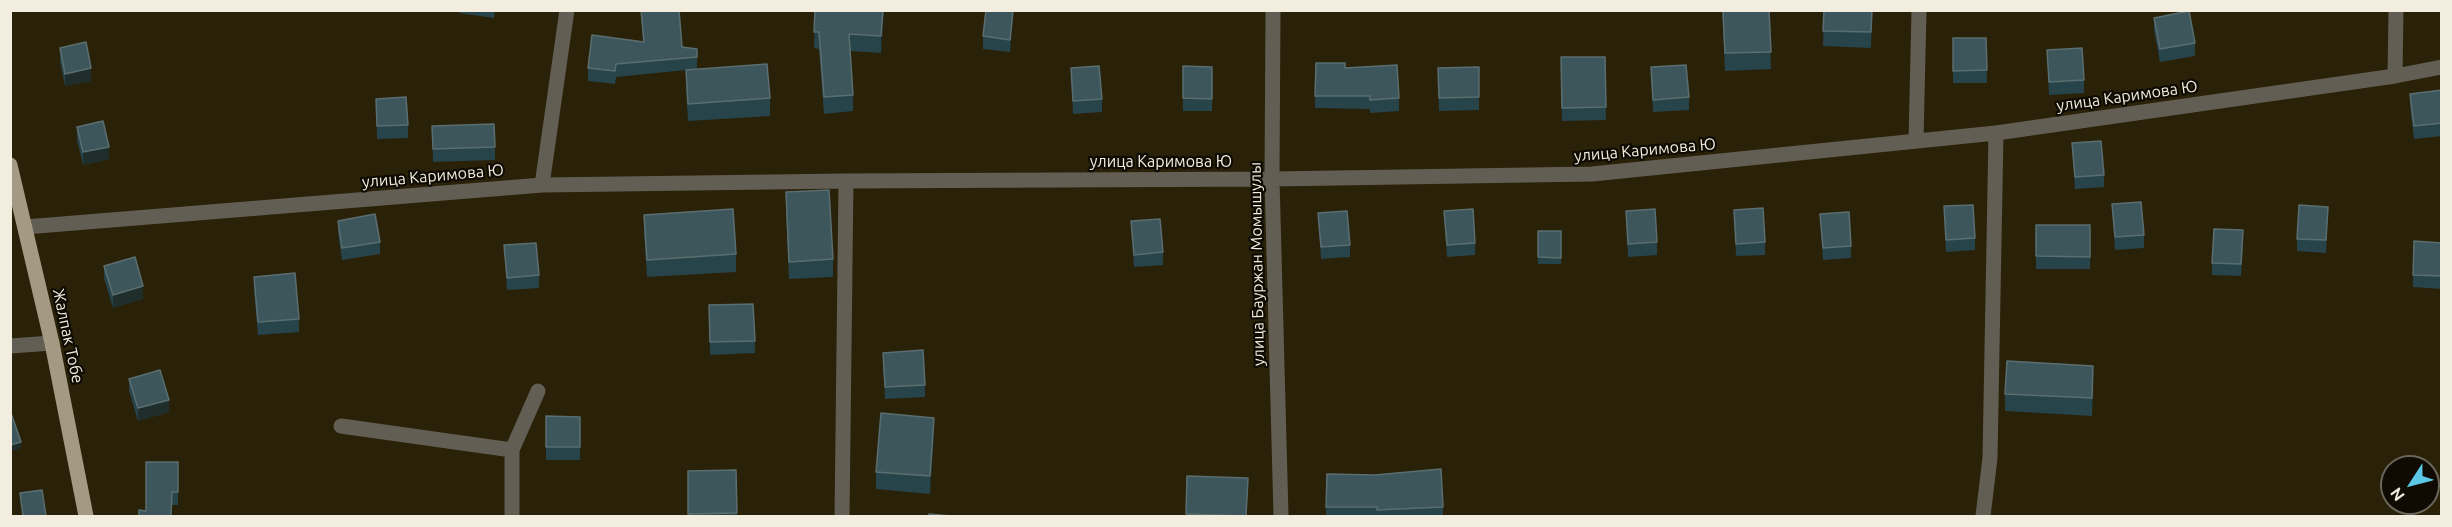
<!DOCTYPE html>
<html>
<head>
<meta charset="utf-8">
<style>
	body { margin:0 }
	#map { position:relative; width:2452px; height:527px; overflow:hidden; background:#2a2109; font-family:Ubuntu,sans-serif }
	canvas { display:block }
	.frame { position:absolute; inset:0; border:12px solid #f3eddf; pointer-events:none }
	.north { position:absolute; left:2380px; top:455px; width:60px; height:60px; box-sizing:border-box; background:#0f0b03; border:2px solid #6a655b; border-radius:50%; rotate:234deg; font-size:16px; font-weight:700; line-height:24px; text-align:center; color:#f3eddf }
	.north::after { content:''; display:block; margin:auto; width:21px; height:27px; background:#5ac8e6; clip-path:polygon(50% 0,100% 100%,50% 72%,0 100%) }
</style>
</head>
<body>
<div id="map">
<canvas width="2452" height="527"></canvas>
<div class="frame"></div>
<div class="north">N</div>
</div>
<script>
const c = document.querySelector('canvas').getContext('2d');
c.lineJoin = 'round';
function strokePath(path, color, width, dash) {
  c.strokeStyle = color;
  c.lineWidth = width;
  c.lineCap = dash ? 'butt' : 'round';
  c.setLineDash(dash || []);
  c.stroke(path);
}
function fillPath(path, color) {
  c.fillStyle = color;
  c.fill(path, 'evenodd');
}
function label(font, color, halo, rows, align = 'center') {
  c.font = font + ' Ubuntu,sans-serif';
  c.lineWidth = 4.5;
  c.setLineDash([]);
  c.textBaseline = 'middle';
  c.strokeStyle = halo;
  c.fillStyle = color;
  for (const [text, x, y, turn = 0] of rows) {
    c.save();
    c.translate(x, y);
    c.rotate((+turn || 0) * Math.PI / 180);
    c.textAlign = isNaN(turn) ? turn : align;
    if (halo) c.strokeText(text, 0, 0);
    c.fillText(text, 0, 0);
    c.restore();
  }
}
strokePath(new Path2D(`
	M1273,10L1272,179L1281,516
	M2395,76L2396,10
	M1916,141L1919,10
	M846,181L1272,179L1592,174L1996,133L2395,76L2442,67
	M542,185L567,10
	M25,227L542,185L846,181L842,516
	M10,346L52,343
	M341,426L512,450L538,391
	M512,516V450
	M1983,516L1990,458L1996,133`), '#635e53', 15);
strokePath(new Path2D(`
	M10,165L52,343L86,516`), '#a49a84', 15);
fillPath(new Path2D(`
	M459,10H495L494,18L459,13Z
	M641,10L682,47L697,49V69L770,98V116L688,121L686,87V70L616,77L615,84L588,81V68L643,42Z
	M815,10H884L881,53L850,51L853,95V111L824,114L819,49L814,48Z
	M1722,10H1769L1771,69L1725,71Z
	M1824,10H1872L1871,48L1823,46Z
	M2154,18L2195,43V56L2160,62L2154,30Z
	M1013,20L1010,52L983,49V36Z
	M1953,38H1986L1987,83H1953Z
	M60,48L91,81L65,86L60,61Z
	M2047,50L2084,80V93L2049,95Z
	M1561,57H1605L1606,120L1562,121Z
	M1316,63L1345,68L1399,98V111L1370,113V109L1315,108Z
	M1183,66L1212,67V111H1183Z
	M1479,67V110L1439,111L1438,68Z
	M1651,67L1689,97V110L1653,112Z
	M1071,68L1102,99V112L1073,114Z
	M2442,90V136L2414,139L2410,106V94Z
	M376,99L408,125V138L377,139Z
	M432,126L495,147V160L433,162Z
	M77,127L109,159L83,165L77,140Z
	M2072,143L2104,175V187L2075,189Z
	M786,192L833,259V277L789,279L786,210Z
	M2112,204L2144,235V248L2115,250Z
	M1944,206L1975,238V250L1946,252Z
	M2328,207L2326,253L2297,251V239Z
	M1734,210L1765,242V255L1736,256Z
	M1444,211L1475,243V255L1447,257Z
	M1626,211L1657,242V255L1628,257Z
	M1318,213L1350,245V257L1321,259Z
	M1820,214L1851,246V258L1823,260Z
	M644,215L736,254V272L647,277L644,233Z
	M338,221L380,242V254L342,260L338,233Z
	M1131,221L1163,252V265L1134,267Z
	M2036,225H2090V269H2036Z
	M1538,231H1561V264H1538Z
	M2243,243L2241,276L2212,275V263Z
	M2442,243V289L2413,287V275Z
	M504,245L539,275V288L507,290Z
	M104,266L143,299L113,308L104,278Z
	M254,277L299,319V332L258,335L254,289Z
	M709,305L755,341V353L710,355Z
	M883,353L925,385V397L885,399Z
	M129,379L169,412L138,421L129,391Z
	M2093,383L2092,416L2005,411V394Z
	M546,416L580,417V460H546Z
	M934,435L930,494L876,489V472Z
	M178,462V505H172L146,511Z
	M736,470L737,516H688V471Z
	M1327,474L1443,507V516H1326Z
	M1187,476L1247,516H1186Z`), '#27444b');
fillPath(new Path2D(`
	M883,10H884L881,53V36Z
	M1013,10V20L1010,52V40Z
	M91,68V81L65,86V74Z
	M109,147V159L83,165V152Z
	M143,286V299L113,308V295Z
	M2093,366V383L2092,416V398Z
	M169,400V412L138,421V408Z
	M934,418V435L930,494V476Z
	M21,442V448L10,452V445Z`), '#1f2e2a');
const building = new Path2D(`
	M641,10H679L682,47L697,49V57L616,64L615,71L588,68L592,35L644,42Z
	M815,10H883L881,36L849,34L853,95L824,97L819,32H814Z
	M986,10H1013L1010,40L983,36Z
	M1723,10H1769L1771,52L1725,53Z
	M1824,10H1872L1871,32L1823,31Z
	M2189,11L2195,43L2160,49L2154,18Z
	M1953,38H1986L1987,70L1953,71Z
	M86,42L91,68L65,74L60,48Z
	M2082,48L2084,80L2049,82L2047,50Z
	M1561,57H1605L1606,107L1562,108Z
	M1316,63H1345V68L1397,65L1399,98L1370,100V96H1315Z
	M767,64L770,98L688,104L686,70Z
	M1686,65L1689,97L1653,100L1651,67Z
	M1099,66L1102,99L1073,101L1071,68Z
	M1183,66L1212,67V99L1183,98Z
	M1479,67V97L1439,98L1438,68Z
	M2442,90V123L2414,126L2410,94Z
	M406,97L408,125L377,126L376,99Z
	M103,121L109,147L83,152L77,127Z
	M494,124L495,147L433,149L432,126Z
	M2101,141L2104,175L2075,177L2072,143Z
	M829,190L833,259L789,262L786,192Z
	M2141,202L2144,235L2115,237L2112,204Z
	M1973,205L1975,238L1946,240L1944,206Z
	M2299,205L2328,207L2326,240L2297,239Z
	M1763,208L1765,242L1736,244L1734,210Z
	M733,209L736,254L647,260L644,215Z
	M1473,209L1475,243L1447,245L1444,211Z
	M1655,209L1657,242L1628,244L1626,211Z
	M1347,211L1350,245L1321,247L1318,213Z
	M1849,212L1851,246L1823,248L1820,214Z
	M375,214L380,242L342,248L338,221Z
	M1160,219L1163,252L1134,255L1131,221Z
	M2036,225H2090V257L2036,256Z
	M2214,229L2243,230L2241,264L2212,263Z
	M1538,231H1561V258L1538,257Z
	M2414,241L2442,243V276L2413,275Z
	M536,243L539,275L507,278L504,245Z
	M135,257L143,286L113,295L104,266Z
	M295,273L299,319L258,322L254,277Z
	M753,304L755,341L710,342L709,305Z
	M923,350L925,385L885,387L883,353Z
	M2007,361L2093,366L2092,398L2005,394Z
	M160,370L169,400L138,408L129,379Z
	M10,410L21,442L10,445Z
	M881,413L934,418L930,476L876,472Z
	M546,416L580,417V447H546Z
	M146,462H178V492H172L171,516H139V510L146,511Z
	M1441,469L1443,507L1377,510V507H1326L1327,474L1375,475Z
	M736,470L737,513L688,514V471Z
	M1187,476L1248,478L1246,516L1186,514Z
	M42,490L46,516H23L20,493Z
	M929,514L951,516H929Z`);
fillPath(building, '#3d565b');
strokePath(building, '#5a6e70', 1.5);
label('16px', '#f3eddf', '#0f0b03', [
	["улица Каримова Ю",2127,96,-8],
	["улица Каримова Ю",1645,150,-5],
	["улица Каримова Ю",1161,162],
	["улица Каримова Ю",433,176,-5],
	["улица Бауржан Момышулы",1257,264,-91],
	["Жалпак Тобе",68,336,78]
]);
</script>
</body>
</html>
